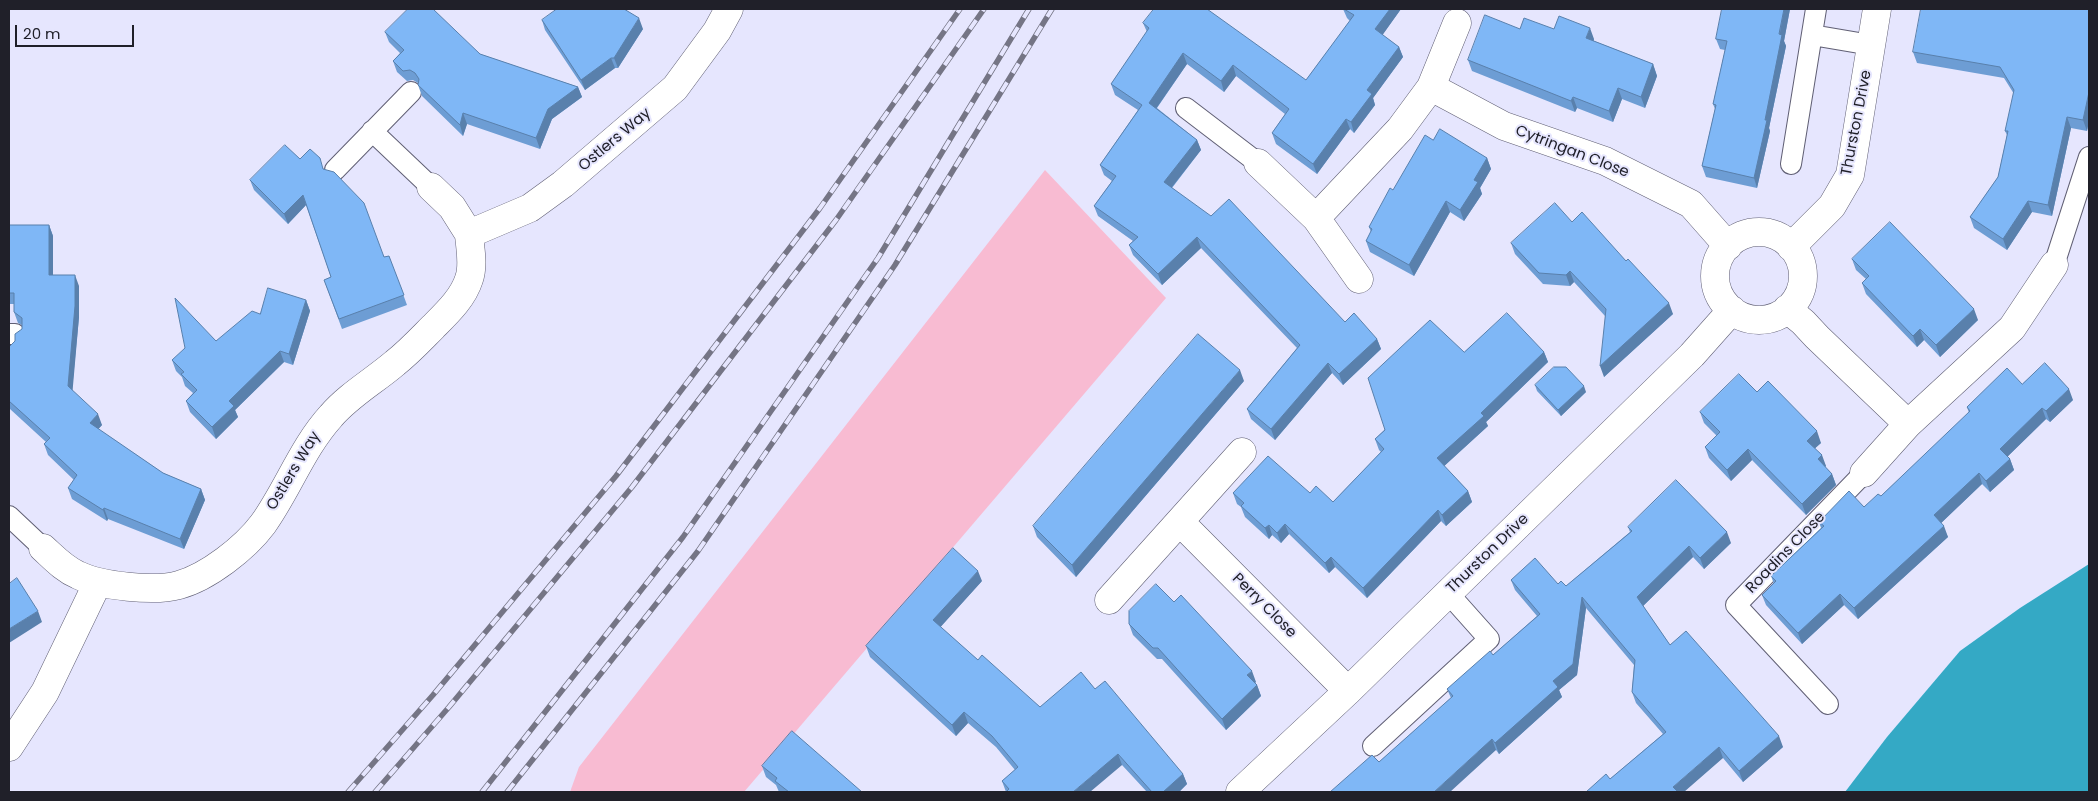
<!DOCTYPE html>
<html>
<head>
<meta charset="utf-8">
<style>
	body { margin:0 }
	#map { position:relative; width:2098px; height:801px; overflow:hidden; background:#e6e6fe; font-family:Poppins,sans-serif }
	canvas { display:block }
	.frame { position:absolute; inset:0; border:10px solid #202029; pointer-events:none }
	.scale { position:absolute; left:15px; top:25px; width:119px; height:22px; box-sizing:border-box; border:2px solid #202029; border-top:0; padding-left:6px; font-size:15px; line-height:18px; white-space:nowrap; color:#202029; -webkit-text-stroke:4px #e6e6fe; paint-order:stroke }
</style>
</head>
<body>
<div id="map">
<canvas width="2098" height="801"></canvas>
<div class="frame"></div>
<div class="scale">20 m</div>
</div>
<script>
const c = document.querySelector('canvas').getContext('2d');
c.lineJoin = 'round';
function fillPath(path, color) {
  c.fillStyle = color;
  c.fill(path, 'evenodd');
}
function strokePath(path, color, width, dash) {
  c.strokeStyle = color;
  c.lineWidth = width;
  c.lineCap = dash ? 'butt' : 'round';
  c.setLineDash(dash || []);
  c.stroke(path);
}
function label(font, color, halo, rows, align = 'center') {
  c.font = font + ' Poppins,sans-serif';
  c.lineWidth = 4;
  c.setLineDash([]);
  c.textBaseline = 'middle';
  c.strokeStyle = halo;
  c.fillStyle = color;
  for (const [text, x, y, turn = 0] of rows) {
    c.save();
    c.translate(x, y);
    c.rotate((+turn || 0) * Math.PI / 180);
    c.textAlign = isNaN(turn) ? turn : align;
    if (halo) c.strokeText(text, 0, 0);
    c.fillText(text, 0, 0);
    c.restore();
  }
}
fillPath(new Path2D(`
	M1045,170L1166,298L744,792H570L579,767Z`), '#f8bbd2');
fillPath(new Path2D(`
	M2089,564V792H1845L1887,737L1960,651L2020,608Z`), '#34a9c5');
const service = new Path2D(`
	M1812,35L1871,45
	M1186,108L1258,163
	M372,131L431,187
	M1791,164L1816,9
	M335,170L411,92
	M2054,265L2089,157
	M9,334H15
	M9,516L43,548
	M1828,704L1736,605L1864,473
	M1373,746L1489,639L1448,593`);
const minor = new Path2D(`
	M1431,87L1504,126L1605,161L1691,204L1728,246
	M1258,163L1316,218L1359,279
	M431,187L452,207L469,234
	M1316,218L1400,129L1431,87L1457,23
	M1715 276a44 44 0 1 1 88 0a44 44 0 1 1-88 0Z
	M1791,247L1832,206L1850,175L1877,9
	M1787,309L1803,322L1817,337L1908,424
	M1864,473L1908,424L2012,328L2054,265
	M1180,522L1348,691
	M43,548C54,558 64,569 78,575C101,586 154,592 179,585C208,577 245,548 263,524C288,489 302,448 331,416C349,395 374,381 395,363C409,352 421,339 433,327C447,313 463,298 469,279C474,265 470,248 469,234L530,208L563,184L675,88L717,31L729,9
	M1109,600L1242,452
	M9,747L45,692L98,582
	M1240,792L1348,691L1692,355L1732,310`);
strokePath(service, '#605f74', 22);
strokePath(minor, '#605f74', 29);
strokePath(service, '#fff', 20);
strokePath(minor, '#fff', 28);
const rail = new Path2D(`
	M348,792L433,695L616,476L820,208L960,9
	M375,792L449,707L632,487L836,220L984,9
	M482,792L683,537L878,258L1029,9
	M507,792L698,551L895,265L1052,9`);
strokePath(rail, '#757585', 5.5);
strokePath(rail, '#e6e6fe', 4, [11]);
fillPath(new Path2D(`
	M1343,9H1401L1382,35L1399,47L1403,57L1373,98L1375,105L1354,133L1350,129L1317,174L1276,144L1272,133L1285,114L1236,76L1224,92L1187,64L1157,108L1197,140L1201,150L1172,188L1345,322L1377,339L1381,349L1343,385L1332,373L1275,440L1251,419L1247,409L1297,348L1201,248L1162,285L1133,255L1129,245L1133,241L1098,216L1094,206L1112,181L1104,175L1100,165L1138,110L1115,95L1111,84L1147,32L1143,23L1306,80L1350,21L1347,18Z
	M1717,9H1790L1784,41L1786,46L1769,128L1770,131L1757,188L1706,177L1702,166L1715,109L1713,104L1725,50L1720,49L1716,39L1722,10Z
	M2089,9V121L2087,131L2071,128L2052,216L2032,212L2007,250L1974,228L1970,217L1998,177L2007,135L2005,131L2014,94L2004,78L1917,63L1913,52Z
	M542,20L643,29L618,68H615L585,90L545,30Z
	M1520,29H1554L1594,39V41L1653,64L1657,76L1645,108L1622,99L1613,122L1577,108L1575,112L1472,71L1468,60Z
	M385,32L480,54L578,87L582,97L552,119L540,149L467,124L463,136L422,96L418,85V83L413,80L407,81L397,72L393,61L400,53L389,42Z
	M1433,140L1487,158L1491,169L1480,188L1482,194L1464,221L1450,212L1414,276L1370,252L1366,241L1371,232L1369,227Z
	M300,159L324,169L384,257L389,256L407,305L342,329L324,280L331,277L306,205L288,224L254,190L250,180Z
	M1572,222L1673,314L1604,377L1605,316L1574,282L1570,286L1543,284L1515,254L1511,243Z
	M9,225H49L53,236V275L79,286V317L72,390L102,425L98,429L163,473L201,489L205,500L184,549L108,519L107,521L72,499L68,488L74,480L48,455L44,444L46,442L10,409L9,410V347L15,341L22,329V325L18,323L14,312V304H9Z
	M1852,259L1978,320L1940,357L1924,340L1917,347L1866,294L1862,283L1866,279L1856,270Z
	M306,300L310,311L293,365L284,362L235,410L238,417L216,439L190,412L186,401L193,393L185,386L182,377L176,371L172,360L216,341L260,314Z
	M1464,352H1544L1548,362L1486,422L1488,426L1444,466L1468,491L1472,502L1446,526L1441,521L1367,598L1335,567L1329,573L1289,534L1281,543L1272,535L1269,539L1245,517L1241,507L1237,504L1233,493H1310L1333,502L1381,452L1379,450L1375,439Z
	M1244,381L1076,577L1037,537L1033,526Z
	M2022,384L2073,400L2050,422L2046,419L2007,457L2010,459L2014,470L1990,492L1982,484L1941,523L1948,537L1858,619L1844,605L1802,644L1766,605L1762,595L1774,584L1771,576L1821,528L1819,522L1864,507L1881,496L1969,413L1967,407Z
	M1535,385L1586,392L1561,416L1537,391Z
	M1757,392L1821,443L1815,448L1826,466L1825,467L1832,474L1836,485L1806,515L1752,460L1731,481L1709,458L1705,447L1717,436L1704,423L1700,412Z
	M1628,527L1731,543L1704,569L1693,557L1643,606L1670,645L1783,747L1743,782L1723,758L1610,779L1663,734L1636,703L1632,692L1634,665L1586,608L1577,675L1559,690L1562,697L1499,754L1496,750L1379,762L1451,698L1447,689L1493,655L1537,616L1515,590L1511,580L1558,584L1566,586L1630,532Z
	M982,581L940,627L978,660L1040,707L1095,689L1183,774L1187,784L1179,792H1147L1122,765L1006,792L1002,781L1015,770L996,747L968,723L956,736L870,657L866,646Z
	M1129,624L1256,682L1255,683L1257,685L1261,696L1226,730L1162,659H1157L1133,635Z
	M762,766L862,792H779L776,785L766,777Z`), '#6d9dd4');
fillPath(new Path2D(`
	M1390,9H1401L1379,40L1375,29Z
	M1784,9H1790L1784,41L1786,46L1769,128L1770,131L1757,188L1754,178L1765,120Z
	M639,18L643,29L618,68L614,58Z
	M1590,28L1594,39L1590,49L1586,38Z
	M1399,47L1403,57L1373,98L1375,105L1354,133L1351,122L1367,90Z
	M1183,53L1187,64L1153,113L1149,103Z
	M611,58L615,68L585,90L581,80Z
	M1653,64L1657,76L1645,108L1641,97Z
	M1233,65L1236,76L1224,92L1221,81Z
	M578,87L582,97L552,119L540,149L536,138L548,109Z
	M1618,88L1622,99L1613,122L1609,111Z
	M2089,92V121L2087,131L2083,120Z
	M1573,97L1577,108L1575,112L1571,101Z
	M463,113L467,124L463,136L460,125Z
	M2067,117L2071,128L2052,216L2048,205Z
	M1346,119L1350,129L1317,174L1313,164Z
	M1197,140L1201,150L1168,192L1164,182Z
	M1487,158L1491,169L1480,188L1482,194L1464,221L1460,210L1474,180Z
	M303,195L306,205L288,224L284,214Z
	M1446,201L1450,212L1414,276L1409,265Z
	M2028,201L2032,212L2007,250L2003,239Z
	M49,225L53,236V286L49,275Z
	M1197,237L1201,248L1162,285L1158,274Z
	M1570,271L1574,282L1570,286L1566,275Z
	M75,275L79,286V317L72,397L68,386Z
	M306,300L310,311L293,365L289,354Z
	M1669,303L1673,314L1604,377L1600,366Z
	M1974,309L1978,320L1940,357L1936,345Z
	M1920,329L1924,340L1917,347L1913,336Z
	M1377,339L1381,349L1343,385L1339,374Z
	M280,351L284,362L235,410L238,417L216,439L212,427L229,401Z
	M1544,352L1548,362L1486,422L1488,426L1441,469L1437,458L1481,413Z
	M1328,363L1332,373L1275,440L1271,429Z
	M1240,370L1244,381L1076,577L1072,565Z
	M1584,386L1586,392L1561,416L1558,410Z
	M2069,389L2073,400L2050,422L2046,411Z
	M2042,408L2046,419L2004,460L2000,449Z
	M98,414L102,425L94,434L90,423Z
	M1817,431L1821,443L1811,452L1807,441Z
	M1748,449L1752,460L1731,481L1727,470Z
	M1822,455L1826,466L1822,470L1818,459Z
	M2010,459L2014,470L1990,492L1986,481Z
	M1979,473L1982,484L1938,526L1934,515Z
	M1832,474L1836,485L1806,515L1802,504Z
	M201,489L205,500L184,549L180,539Z
	M1468,491L1472,502L1446,526L1442,515Z
	M104,508L108,519L107,521L103,510Z
	M1438,510L1441,521L1367,598L1363,588Z
	M1285,524L1289,534L1281,543L1277,533Z
	M1269,525L1272,535L1269,539L1265,528Z
	M1944,526L1948,537L1858,619L1854,608Z
	M1727,532L1731,543L1704,569L1700,558Z
	M1689,546L1693,557L1641,608L1637,597Z
	M1331,557L1335,567L1329,573L1325,563Z
	M978,571L982,581L937,631L933,620Z
	M1840,594L1844,605L1802,644L1798,633Z
	M1582,597L1586,608L1577,675L1559,690L1562,697L1499,754L1495,743L1553,681Z
	M38,611L42,622L9,643V629Z
	M1252,671L1256,682L1251,686L1247,675Z
	M1257,685L1261,696L1226,730L1222,719Z
	M964,712L968,723L956,736L952,725Z
	M1779,736L1783,747L1743,782L1739,771Z
	M1492,739L1496,750L1450,792H1434Z
	M1719,747L1723,758L1684,792H1675L1673,787Z
	M1118,754L1122,765L1090,792H1073Z
	M1183,774L1187,784L1179,792H1163Z`), '#5980ac');
const building = new Path2D(`
	M408,9H433L480,54L578,87L548,109L536,138L463,113L460,125L418,85L419,79L415,73L410,70L403,71L393,61L404,50L385,32Z
	M557,9H624L639,18L614,58H611L581,80L542,20Z
	M1154,9H1207L1306,80L1354,15L1344,9H1390L1375,29L1399,47L1367,90L1372,94L1351,122L1346,119L1313,164L1272,133L1289,109L1233,65L1221,81L1183,53L1149,103L1197,140L1164,182L1211,216L1229,199L1345,322L1354,313L1377,339L1339,374L1328,363L1271,429L1247,409L1300,345L1197,237L1158,274L1129,245L1138,237L1094,206L1116,176L1100,165L1142,105L1111,84L1149,28L1143,23Z
	M1722,9H1784L1779,34L1782,35L1765,120H1767L1754,178L1702,166L1716,105L1713,104L1727,41L1716,39Z
	M1921,9H2089V92L2083,120L2067,117L2048,205L2028,201L2003,239L1970,217L1998,177L2008,131H2005L2014,90L2000,67L1913,52Z
	M1485,15L1520,29L1524,18L1554,29L1559,16L1590,28L1586,38L1653,64L1641,97L1618,88L1609,111L1573,97L1571,101L1468,60Z
	M1440,129L1487,158L1474,180L1478,182L1460,210L1446,201L1409,265L1366,241L1372,229L1369,227L1390,188L1393,190L1425,135L1433,140Z
	M285,145L300,159L310,149L320,158L323,169L334,172L364,203L384,257L389,256L404,295L339,319L324,280L331,277L303,195L284,214L250,180Z
	M1555,203L1572,222L1582,212L1626,261L1628,259L1669,303L1600,366L1606,309L1570,271L1566,275L1539,273L1511,243Z
	M1890,222L1974,309L1936,345L1920,329L1913,336L1862,283L1869,276L1852,259Z
	M9,225H49V275H75V306L68,386L98,414L90,423L163,473L201,489L180,539L104,508L103,510L68,488L77,475L44,444L50,438L9,401V347L15,341V334L22,329V318L14,312V293H9Z
	M268,288L306,300L289,354L280,351L229,401L234,406L212,427L186,401L197,390L181,374L184,372L172,360L185,348L175,298L216,341L252,311L260,314Z
	M1507,313L1544,352L1481,413L1484,416L1437,458L1468,491L1442,515L1438,510L1363,588L1331,557L1325,563L1285,524L1277,533L1269,525L1265,528L1241,506L1244,503L1233,493L1268,456L1310,493L1316,486L1333,502L1384,449L1375,439L1385,430L1368,378L1430,320L1464,352Z
	M1198,334L1240,370L1072,565L1033,526Z
	M2045,363L2069,389L2046,411L2042,408L2000,449L2010,459L1986,481L1979,473L1934,515L1944,526L1854,608L1840,594L1798,633L1762,595L1776,581L1771,576L1824,526L1819,522L1849,491L1864,507L1878,494L1881,496L1970,411L1967,407L2007,368L2022,384Z
	M1554,367H1566L1584,386L1558,410L1535,385Z
	M1739,374L1757,392L1768,381L1817,431L1807,441L1822,455L1818,459L1832,474L1802,504L1748,449L1727,470L1705,447L1720,432L1700,412Z
	M1676,480L1727,532L1700,558L1689,546L1637,597L1670,645L1686,631L1779,736L1739,771L1719,747L1673,787L1678,792H1586L1606,774L1610,779L1666,732L1632,692L1635,660L1582,597L1573,664L1553,681L1558,687L1495,743L1492,739L1434,792H1330L1372,755L1379,762L1453,696L1447,689L1490,651L1493,655L1540,614L1511,580L1535,558L1558,584L1561,581L1566,586L1632,531L1628,527Z
	M953,548L978,571L933,620L978,660L982,655L1040,707L1081,672L1095,689L1105,681L1183,774L1163,792H1152L1118,754L1073,792H1006L1009,789L1002,781L1018,767L992,736L964,712L952,725L866,646Z
	M17,578L38,611L9,629V584Z
	M1156,584L1174,602L1181,595L1252,671L1247,675L1257,685L1222,719L1158,648H1153L1129,624V611Z
	M792,731L862,792H789L775,781L777,778L762,766Z`);
fillPath(building, '#7fb7f6');
strokePath(building, '#5980ac', 1);
label('15px', '#202029', '#e6e6fe', [
	["Thurston Drive",1857,123,-79],
	["Ostlers Way",615,140,-40],
	["Cytringan Close",1572,152,21],
	["Ostlers Way",294,471,-59],
	["Roadins Close",1786,553,-46],
	["Thurston Drive",1488,554,-44],
	["Perry Close",1264,606,45]
]);
</script>
</body>
</html>
